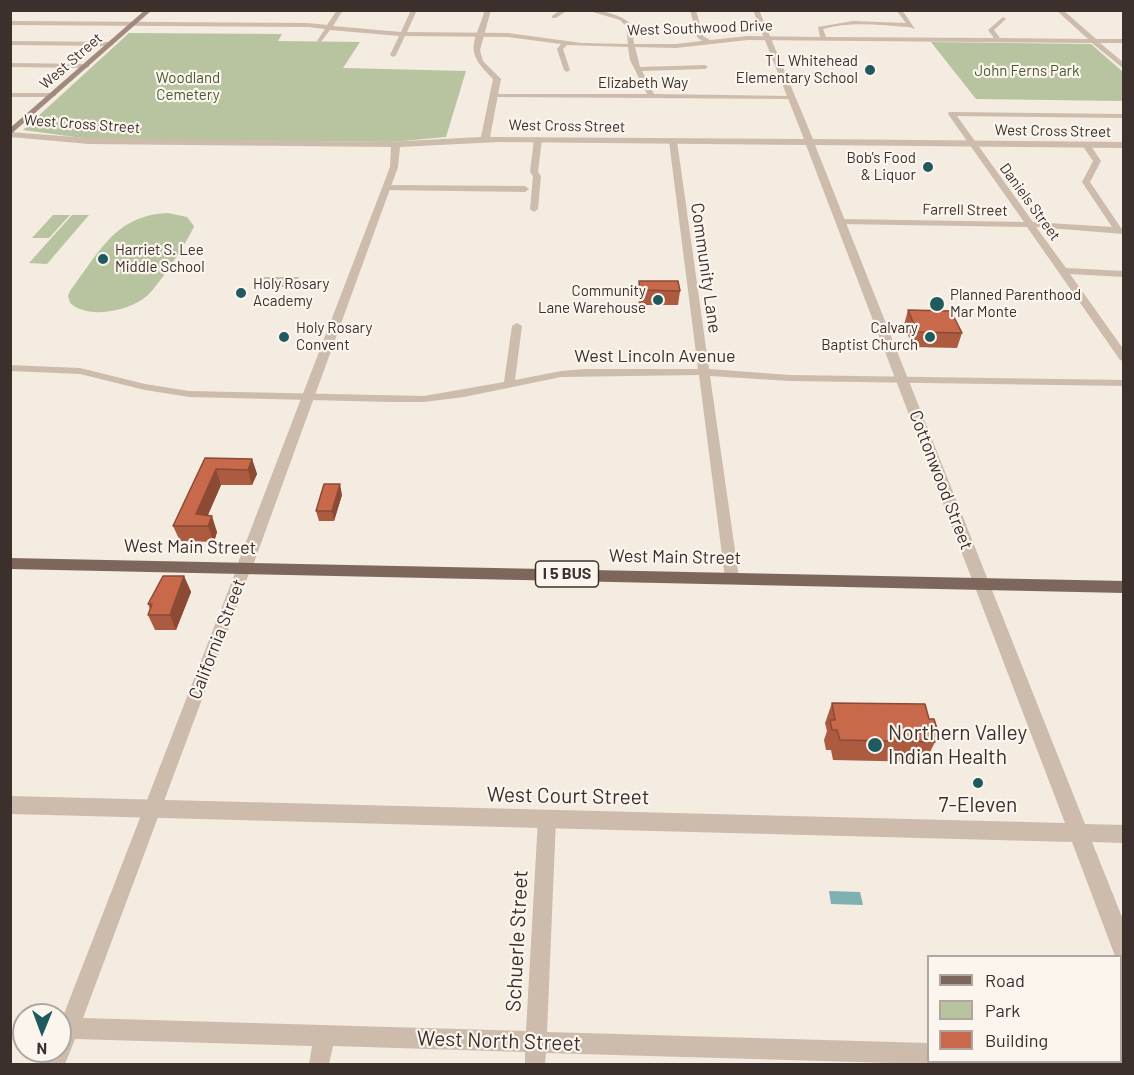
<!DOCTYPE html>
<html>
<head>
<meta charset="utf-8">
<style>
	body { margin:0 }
	#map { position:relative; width:1134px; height:1075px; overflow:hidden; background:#f4ebe1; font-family:Barlow,sans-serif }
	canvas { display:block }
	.frame { position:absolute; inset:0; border:12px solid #3b302b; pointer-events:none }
	.legend { position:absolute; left:927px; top:955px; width:195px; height:108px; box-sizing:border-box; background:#fbf5ee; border:2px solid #aea6a0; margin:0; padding:8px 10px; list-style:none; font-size:18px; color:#3b302b }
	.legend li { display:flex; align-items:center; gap:12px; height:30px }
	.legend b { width:30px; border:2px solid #aea6a0 }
	.north { position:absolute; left:12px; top:1003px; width:60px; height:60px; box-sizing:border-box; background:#fbf5ee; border:2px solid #aea6a0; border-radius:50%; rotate:181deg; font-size:16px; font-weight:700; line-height:24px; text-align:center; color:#3b302b }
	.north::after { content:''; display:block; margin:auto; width:21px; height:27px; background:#1f5a5e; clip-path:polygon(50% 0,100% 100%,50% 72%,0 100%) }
</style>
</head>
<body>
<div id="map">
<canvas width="1134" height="1075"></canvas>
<div class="frame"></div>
<ul class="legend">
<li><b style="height:8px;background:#7d675c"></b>Road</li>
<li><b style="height:16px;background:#b8c4a0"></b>Park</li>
<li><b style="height:16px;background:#c8694b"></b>Building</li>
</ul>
<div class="north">N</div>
</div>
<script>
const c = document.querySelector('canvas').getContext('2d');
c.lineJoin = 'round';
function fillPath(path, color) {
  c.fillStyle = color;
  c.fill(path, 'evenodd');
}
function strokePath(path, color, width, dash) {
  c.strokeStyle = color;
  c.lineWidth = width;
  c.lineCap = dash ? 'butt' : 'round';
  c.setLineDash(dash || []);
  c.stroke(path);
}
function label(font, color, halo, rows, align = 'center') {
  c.font = font + ' Barlow,sans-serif';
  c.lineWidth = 4.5;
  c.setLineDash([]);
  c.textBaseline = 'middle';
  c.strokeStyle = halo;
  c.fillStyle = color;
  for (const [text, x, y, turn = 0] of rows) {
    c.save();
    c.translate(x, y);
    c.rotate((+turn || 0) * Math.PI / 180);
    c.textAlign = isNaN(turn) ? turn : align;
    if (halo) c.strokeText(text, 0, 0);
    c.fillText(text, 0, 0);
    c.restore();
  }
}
fillPath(new Path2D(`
	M129,33L282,34L278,41L360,42L343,68L466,71L446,137L391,142L90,139L23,130Z
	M931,42L1091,44L1123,72V101L976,99Z
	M168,213L187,217L194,226C190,238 158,286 148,295C131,311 89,320 70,303L68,296L70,291C99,253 115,215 168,213Z
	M53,215H70L49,238H32Z
	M72,215H89L47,264L29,263Z
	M264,277H299L295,287H259Z`), '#b8c4a0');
fillPath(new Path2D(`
	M829,891L860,892L863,905L831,904Z`), '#7fb0b2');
fillPath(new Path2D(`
	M337,10H343L333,26L401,32L411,10H417L407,32L508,33L582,43L628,44L626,26L620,20L586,10C602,10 621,14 632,25L634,44H676L702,41L697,37L690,10H696L703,36L710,40L748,36L820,37L818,27L853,21L906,23L896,10H902L915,29L909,27C880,25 851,21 823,29L826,37L994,38L988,30L1003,17L1006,19L994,30L1000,38L1088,39L1056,10H1063L1096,39H1124V43H1100L1124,63V69L1092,43L748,40L676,48L635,47L640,67L705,65L708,67L705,69L642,71L654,94L791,96L793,97V99L494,97L490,95L492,94H647L630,60L628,47L567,45L563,49L570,70L567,72L564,70L557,49L561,44L508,37L405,36L396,55L393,57L390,55L399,36L330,30L320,43L317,41L325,29L308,27L10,25V21L308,23L327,25Z
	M560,10H568L556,18H552V16Z
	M10,41L111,42L114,44L111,46L10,45Z
	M10,63L87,64L90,66L87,68L10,67Z
	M10,93H53L57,95L53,97H10Z
	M949,112L1124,114V118L957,116L1033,222L1112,227L1082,182L1093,161L1082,145L1083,143H1089L1101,161L1090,182L1121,228H1124V234L1036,227L1066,268L1124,271V277L1070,274L1124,350V361L1120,360L1027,227L839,224L838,222L842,219L1024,222L948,114Z
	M538,137L542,139L538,172L541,176L538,209L534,212L530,209L533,176L530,172L534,139Z
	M673,139L677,141L709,369L790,375L1124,380V386L790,381L710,376L739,578L737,582H727L725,578L699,375L561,377L464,397L424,402H390L189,397L145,390L80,374L10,371V365L80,368L145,384L189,391L424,396L504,382L512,326L517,323L522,326L515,380L561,371L585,369H698L669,141Z
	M386,185L525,186L529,189L525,192L383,190V186Z
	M244,563L251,568L83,1018L526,1031L538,819L541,813L547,811L553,813L556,819L547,1032L928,1043V1062H935L927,1064L546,1053L545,1064H525V1052L333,1046L329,1064H309L312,1046L75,1039L65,1064H45L49,1051H60V1024L237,568Z
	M1120,1049H1124V1064H1112L1110,1062H1120Z
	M942,1062H964L965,1064H943Z`), '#cdbbac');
fillPath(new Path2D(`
	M485,10H491L480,50L483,61L501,79L490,137L804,139L753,10H759L813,139L1124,142V148L815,145L1085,824L1124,825V843L1092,842L1124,922V962L1120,960V956H1115L1072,842L10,814V796L1065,823L806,145L499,142L400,147L398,167L252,568L249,572H239L236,568L390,167L391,147L89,144L10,137V132L89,138L386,142L481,137L493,79C464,50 473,47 485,10Z`), '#cdbbac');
fillPath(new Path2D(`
	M145,10H152L10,135V128Z`), '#a18a7d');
fillPath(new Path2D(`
	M10,558L1124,581V593L10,569Z`), '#7d675c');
fillPath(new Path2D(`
	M639,281L680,291L678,305H639L638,295Z
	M908,310L962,333L957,348L913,347L904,325Z
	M205,458L252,459L257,474L252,485H221L208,515L217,532L214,542L180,541L173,526Z
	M342,495L334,521H319L316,511Z
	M184,576L191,592L176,630H155L148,615L150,609L148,604Z
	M832,703L929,719L938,732L934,740L935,742L925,762L833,760L831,750H826L824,740L827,731L825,723Z`), '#ac5a40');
fillPath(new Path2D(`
	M252,459L257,474L252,485L248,470Z
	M216,469L221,485L203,526L196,514Z
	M340,484L342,495L334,521L332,511Z
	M212,516L217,532L214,542L208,526Z
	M184,576L191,592L176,630L170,615Z`), '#8c4a34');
const building = new Path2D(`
	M639,281H678L680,291L640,290Z
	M908,310L951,311L962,333L917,332Z
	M205,458L252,459L248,470L216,469L196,514L212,516L208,526H173Z
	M324,484H340L332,511H316Z
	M163,576H184L170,615H148L152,604H148Z
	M832,703L925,704L929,719H934L938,732H932L935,742L840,740L837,730H832L830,720H835Z`);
fillPath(building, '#c8694b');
strokePath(building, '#8c4a34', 1.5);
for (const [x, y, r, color] of [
	[870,70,6,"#1f5a5e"],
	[928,167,6,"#1f5a5e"],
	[103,259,6,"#1f5a5e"],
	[241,293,6,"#1f5a5e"],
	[658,300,6,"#1f5a5e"],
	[937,304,8,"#1f5a5e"],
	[284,337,6,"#1f5a5e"],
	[930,337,6,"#1f5a5e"],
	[875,745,8,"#1f5a5e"],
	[978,783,6,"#1f5a5e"]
]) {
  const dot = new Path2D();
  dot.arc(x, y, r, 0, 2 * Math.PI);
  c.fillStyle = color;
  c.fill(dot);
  strokePath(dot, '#fbf5ee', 2);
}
label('15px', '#3b302b', '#fbf5ee', [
	["West Southwood Drive",700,28,-2],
	["West Street",71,61,-41],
	["Elizabeth Way",643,83],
	["West Cross Street",82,124,4],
	["West Cross Street",567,126,1],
	["West Cross Street",1053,131,1],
	["Daniels Street",1030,202,54],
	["Farrell Street",965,210,1]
]);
label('15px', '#3b302b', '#fbf5ee', [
	["T L Whitehead",858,61],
	["Elementary School",858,78],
	["Bob's Food",916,158],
	["& Liquor",916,175],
	["Harriet S. Lee",115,250,"left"],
	["Middle School",115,267,"left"],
	["Holy Rosary",253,284,"left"],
	["Academy",253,301,"left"],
	["Community",646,291],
	["Lane Warehouse",646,308],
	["Planned Parenthood",950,295,"left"],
	["Mar Monte",950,312,"left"],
	["Holy Rosary",296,328,"left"],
	["Convent",296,345,"left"],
	["Calvary",918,328],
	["Baptist Church",918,345]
], 'right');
label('15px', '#4a5a2e', '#fbf5ee', [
	["John Ferns Park",1027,71],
	["Woodland",188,78],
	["Cemetery",188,95]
]);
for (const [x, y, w] of [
	[567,574,63]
]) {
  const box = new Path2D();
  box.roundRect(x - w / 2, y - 13, w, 26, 4.5);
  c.fillStyle = '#fbf5ee';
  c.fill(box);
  strokePath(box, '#3b302b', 1.5);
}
label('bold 16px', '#3b302b', null, [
	["I 5 BUS",567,574]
]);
label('18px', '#3b302b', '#fbf5ee', [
	["Community Lane",706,268,82],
	["West Lincoln Avenue",655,356],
	["Cottonwood Street",941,480,69],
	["West Main Street",190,547,1],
	["West Main Street",675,557,1],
	["California Street",217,639,-69]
]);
label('21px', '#3b302b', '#fbf5ee', [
	["Northern Valley",888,733],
	["Indian Health",888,757],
	["7-Eleven",978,805,"center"]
], 'left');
label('21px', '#3b302b', '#fbf5ee', [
	["West Court Street",568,796,1],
	["Schuerle Street",517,941,-87],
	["West North Street",499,1041,2]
]);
</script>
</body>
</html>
